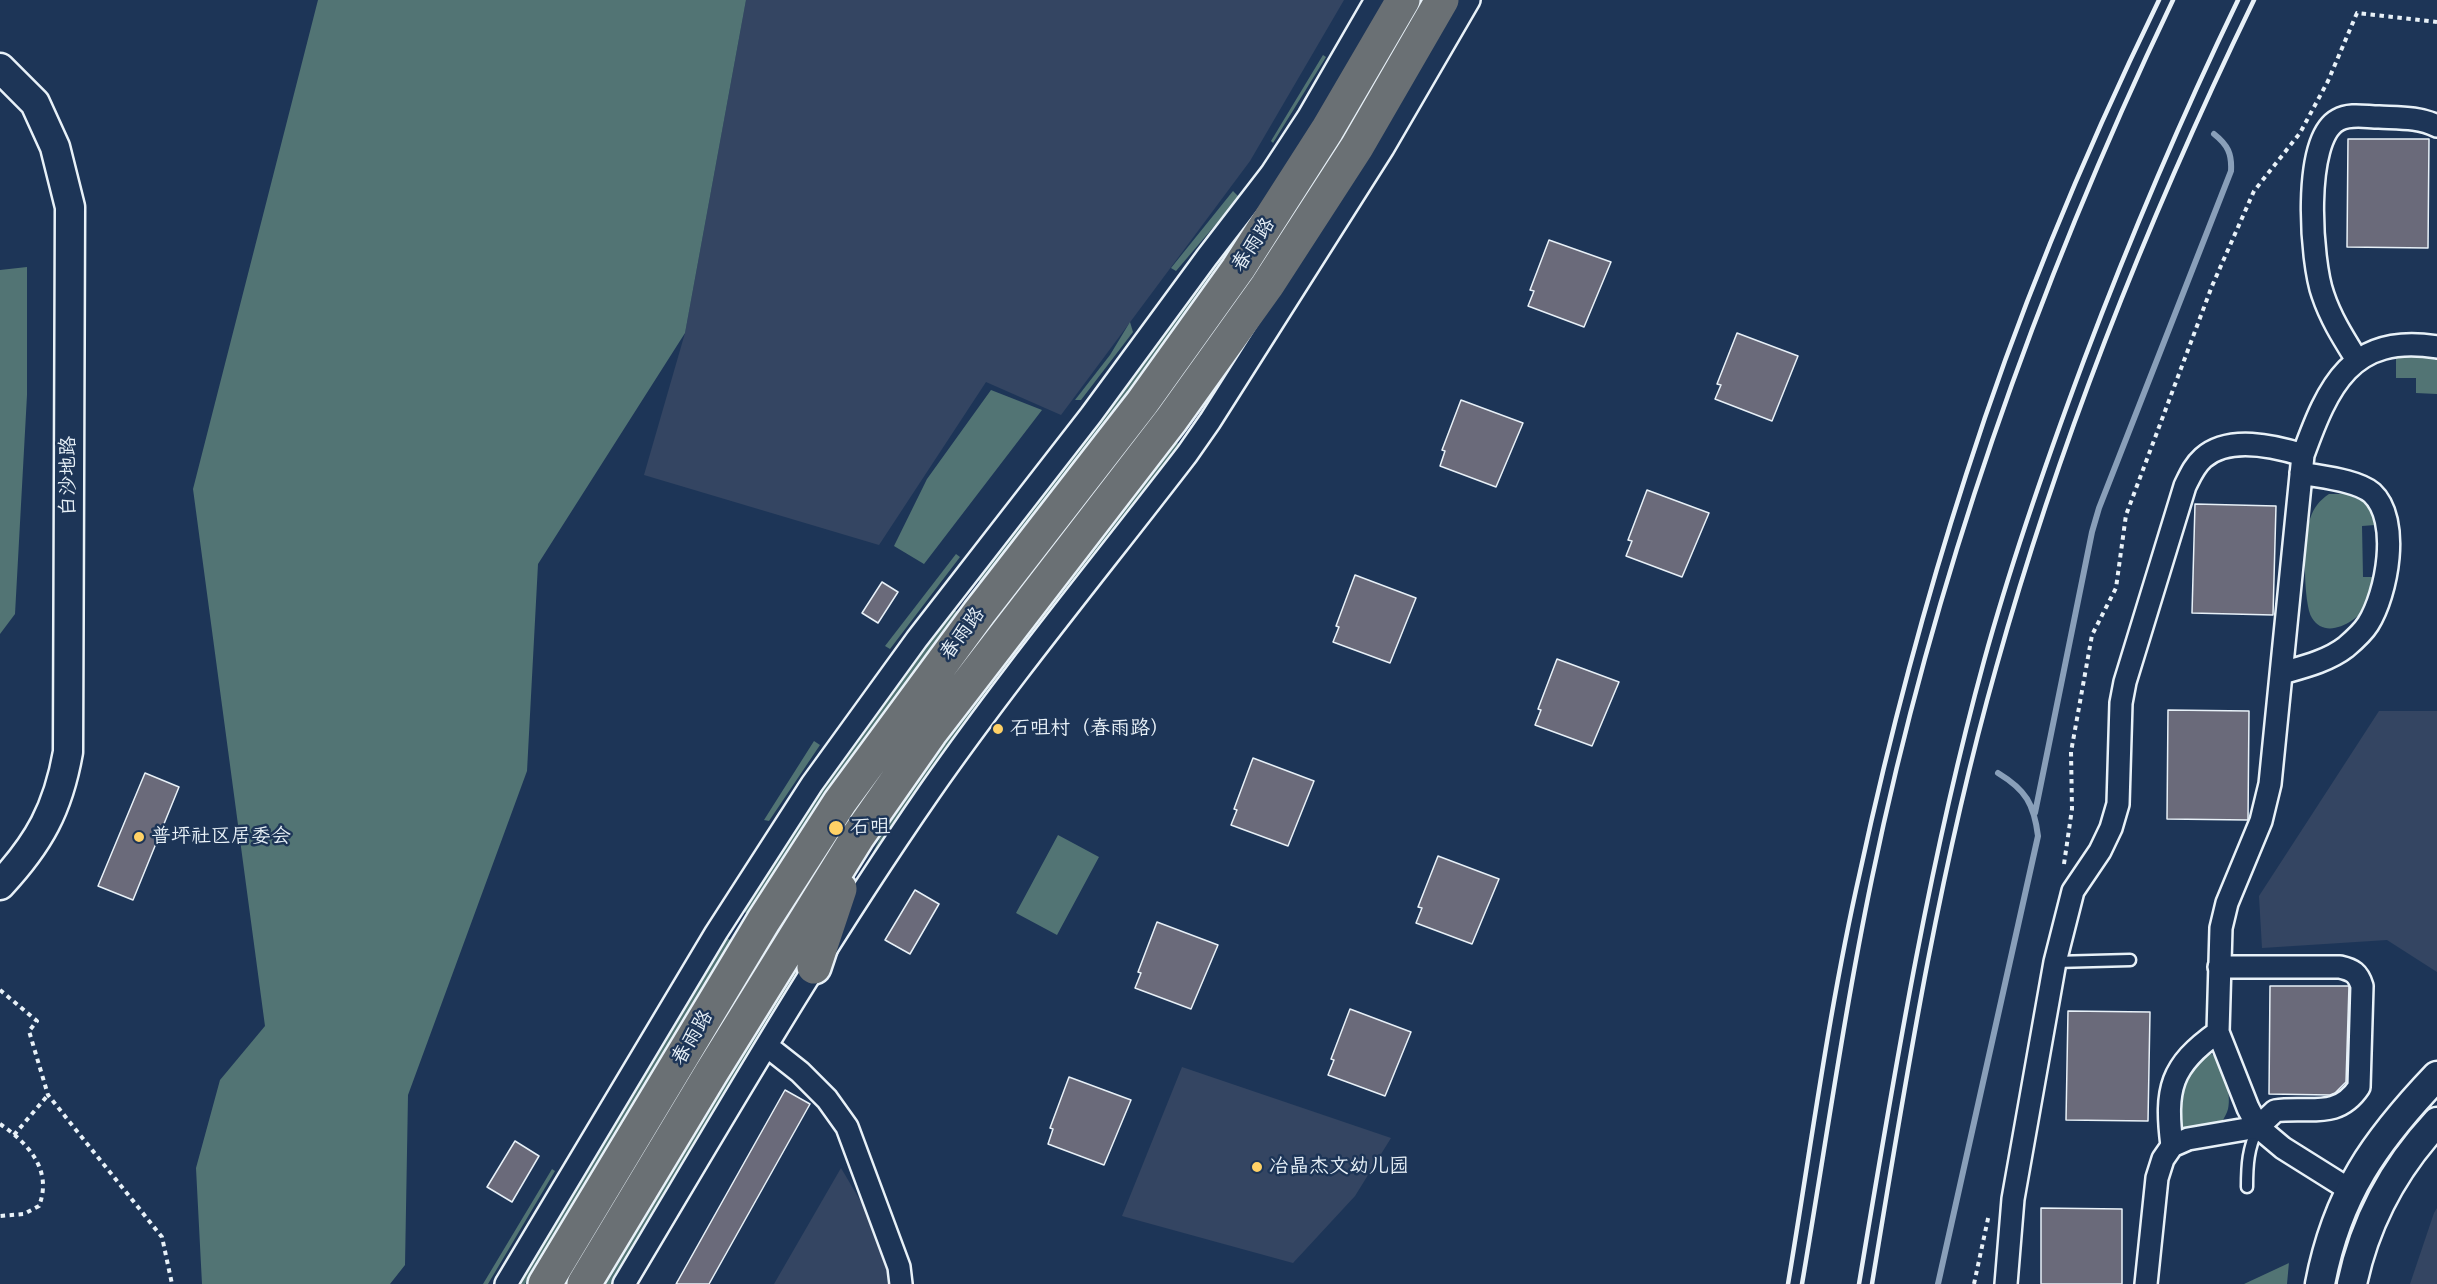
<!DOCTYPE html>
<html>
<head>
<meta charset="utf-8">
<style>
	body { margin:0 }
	canvas { display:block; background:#1d3557 }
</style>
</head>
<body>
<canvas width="2437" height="1284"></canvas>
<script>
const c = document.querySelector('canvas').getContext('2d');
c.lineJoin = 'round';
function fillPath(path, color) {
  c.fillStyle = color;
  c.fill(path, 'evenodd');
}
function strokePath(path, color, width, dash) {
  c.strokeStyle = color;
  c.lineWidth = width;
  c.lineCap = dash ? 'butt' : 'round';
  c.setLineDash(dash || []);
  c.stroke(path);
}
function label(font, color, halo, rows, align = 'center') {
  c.font = font + ' Pangolin,"LXGW WenKai TC",sans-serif';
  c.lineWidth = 5;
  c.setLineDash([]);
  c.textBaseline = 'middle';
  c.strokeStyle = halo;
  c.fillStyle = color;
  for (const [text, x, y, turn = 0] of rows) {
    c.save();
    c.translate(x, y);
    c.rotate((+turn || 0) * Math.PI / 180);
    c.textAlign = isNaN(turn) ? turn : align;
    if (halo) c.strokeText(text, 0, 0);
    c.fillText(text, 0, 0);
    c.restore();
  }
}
fillPath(new Path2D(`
	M746,0H1344L1250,161L1061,415L986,382L879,545L644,475L685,333Z
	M2379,711H2437V972L2387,940L2262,948L2259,896Z
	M1182,1067L1391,1138L1355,1196L1293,1263L1122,1216Z
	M841,1168L874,1224L891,1284H774Z
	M2437,1208V1284H2410L2434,1213Z`), '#344562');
fillPath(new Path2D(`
	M318,0H746L685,333L538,564L527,771L408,1095L405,1265L390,1284H202L196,1168L220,1080L265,1026L193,489Z
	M1323,55L1326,57L1273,143L1271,141Z
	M1233,191L1239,197L1176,271L1171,268Z
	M1235,239L1238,241L1112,414L980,582L974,576L1206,271Z
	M27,267V395L15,614L0,634V270Z
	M1130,322L1133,332L1081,400H1075L1110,355Z
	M2419,355L2437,360V394L2416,393V378H2396V356Z
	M991,390L1042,410L924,564L894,546L927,479Z
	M1178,443L1182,446L869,870L865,868L886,826L941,747L1173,445Z
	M2329,494H2346L2369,504L2374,514L2375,525L2362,526L2363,577H2375C2373,585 2372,596 2368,604C2358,621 2326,641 2312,618C2303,604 2303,535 2310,519C2314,507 2319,501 2329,494Z
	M956,554L960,557L890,649L885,646Z
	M950,607L958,612L847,762L748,914L741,910L789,834Z
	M814,741L820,745L769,821L764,820Z
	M1058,835L1099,857L1057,935L1016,913Z
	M722,935L732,941L525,1284H512Z
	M807,948L795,986L617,1284H605Z
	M2208,1052C2223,1057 2232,1094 2228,1109C2227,1113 2224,1118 2222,1122L2198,1133L2182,1131L2175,1121L2187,1069Z
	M552,1169L555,1171L488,1284H483Z
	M2289,1262L2287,1284H2244L2289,1263Z`), '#527474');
strokePath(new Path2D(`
	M2035,813L2092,532L2099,508L2231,171C2232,154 2228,145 2214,134
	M1938,1284L2038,836C2034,804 2026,790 1998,773`), '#899fb9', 6);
const building = new Path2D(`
	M2348,139H2429L2428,248L2347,247Z
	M1549,240L1611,262L1584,327L1528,306L1534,291L1530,290Z
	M1737,333L1798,356L1772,421L1715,399L1721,385L1717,384Z
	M1461,400L1523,423L1496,487L1440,466L1445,451L1442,450Z
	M1647,490L1709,513L1682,577L1626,556L1632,541L1628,540Z
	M2195,504L2276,506L2273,615L2192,613Z
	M1355,575L1416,598L1390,663L1333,642L1339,627L1336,626Z
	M882,582L898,592L878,623L862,613Z
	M1557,659L1619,682L1592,746L1535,725L1541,710L1538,709Z
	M2168,710L2249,711L2248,820L2167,819Z
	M1253,758L1314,781L1288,846L1231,825L1237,810L1234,809Z
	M145,773L179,787L133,900L98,886Z
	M1438,856L1499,879L1472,944L1416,923L1422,908L1418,907Z
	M915,890L939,904L910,954L885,940Z
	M1157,922L1218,945L1191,1009L1135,988L1141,973L1138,972Z
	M2270,986H2349L2346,1082L2335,1093L2330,1095L2269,1094Z
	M1350,1009L1411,1032L1385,1096L1328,1075L1334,1060L1331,1059Z
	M2068,1011L2150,1012L2148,1121L2066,1120Z
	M1069,1077L1131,1100L1104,1165L1048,1144L1053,1129L1050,1128Z
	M785,1090L810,1104L709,1284H676Z
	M515,1141L539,1156L512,1202L487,1187Z
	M2041,1208L2122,1209V1284H2041Z`);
fillPath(building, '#6a6a7a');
strokePath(building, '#e8f1f8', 1.5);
const lane = new Path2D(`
	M2055,962L2130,960
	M2247,1187C2247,1165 2248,1148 2258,1128`);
const street = new Path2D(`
	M2357,360C2344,339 2331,319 2323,295C2311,262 2302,139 2338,120C2350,113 2366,117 2379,117C2398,118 2420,117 2437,126
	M2282,673C2303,667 2328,661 2346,647C2353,641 2363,632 2368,624C2387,594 2401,520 2372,493C2357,480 2320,477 2301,473
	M767,1046L800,1072L827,1099L847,1127L899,1267L901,1284
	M2172,1146C2165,1089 2170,1066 2218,1032
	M2350,1190L2283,1148L2258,1127L2248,1108L2218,1032L2221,928L2227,903L2261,821L2270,784L2303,455C2328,386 2351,333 2437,347
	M506,1284L716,933L812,784L917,639L1091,415L1207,257L1271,174L1309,116L1376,0
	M624,1284C723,1118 820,950 930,791C1011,675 1101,566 1187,454L1210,421L1383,148L1469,0
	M2006,1284L2013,1199L2055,962L2073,891L2100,851L2111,828L2118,804L2121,703L2125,682L2185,486C2190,476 2194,466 2203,458C2229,435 2274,446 2303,455
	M2146,1284L2157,1178L2163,1159L2172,1146L2188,1139L2258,1127L2275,1111C2309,1106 2337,1120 2359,1087L2362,986C2358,973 2353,970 2340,967H2219`);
const secondary = new Path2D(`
	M0,68L35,103L55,147L70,207L68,752C58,809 39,843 0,885
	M2320,1284C2337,1194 2375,1141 2437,1076
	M2352,1284C2365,1222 2394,1168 2437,1122`);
const primary = new Path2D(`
	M814,967L840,889
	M545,1284L764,920L840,802L979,613L1142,403L1238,269L1327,130L1403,0
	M584,1284L711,1073L858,836L930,733L1171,420L1267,286L1357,147L1442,0`);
strokePath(lane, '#e8f1f8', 15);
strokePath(street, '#e8f1f8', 26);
strokePath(secondary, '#e8f1f8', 33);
strokePath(primary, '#e8f1f8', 38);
strokePath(new Path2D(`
	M2064,864L2072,809L2071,752L2092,635L2116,588L2126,515L2212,286L2254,191L2300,133L2328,81L2357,13L2437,22
	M0,990L37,1021L29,1031L48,1095L162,1237L172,1284
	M0,1124C28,1143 53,1170 39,1206L24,1214L0,1216
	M14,1135L48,1095
	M1974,1284L1989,1214`), '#e8f1f8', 4, [4.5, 4.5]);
strokePath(lane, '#1d3557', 10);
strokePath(street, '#1d3557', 21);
strokePath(secondary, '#1d3557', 28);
strokePath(primary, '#6a7074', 33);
strokePath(new Path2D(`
	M1788,1284C1811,1147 1829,1008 1860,872C1889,738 1924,605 1966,475C2018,312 2084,154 2159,0
	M1802,1284C1825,1149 1844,1013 1872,878C1935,574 2039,280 2173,0
	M1859,1284C1894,1075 1928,866 1984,661C2012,559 2047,459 2084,360C2130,238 2181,118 2238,0
	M1872,1284C1906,1077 1939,870 1996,668C2060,438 2150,214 2254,0`), '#e8f1f8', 4.5);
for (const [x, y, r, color] of [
	[998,729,6,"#ffd166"],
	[836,828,8,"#ffd166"],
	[139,837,6,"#ffd166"],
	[1257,1167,6,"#ffd166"]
]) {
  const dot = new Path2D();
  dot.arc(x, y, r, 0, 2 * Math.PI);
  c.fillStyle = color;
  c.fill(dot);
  strokePath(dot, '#1d3557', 2);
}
label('20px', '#e8f1f8', '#1d3557', [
	["春雨路",1254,245,-56],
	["白沙地路",69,476,-90],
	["春雨路",963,634,-53],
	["春雨路",693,1038,-59]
]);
label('20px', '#e8f1f8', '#1d3557', [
	["石咀村（春雨路）",1010,729],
	["石咀",850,828],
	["普坪社区居委会",151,837],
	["冶晶杰文幼儿园",1269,1167]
], 'left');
</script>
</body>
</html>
